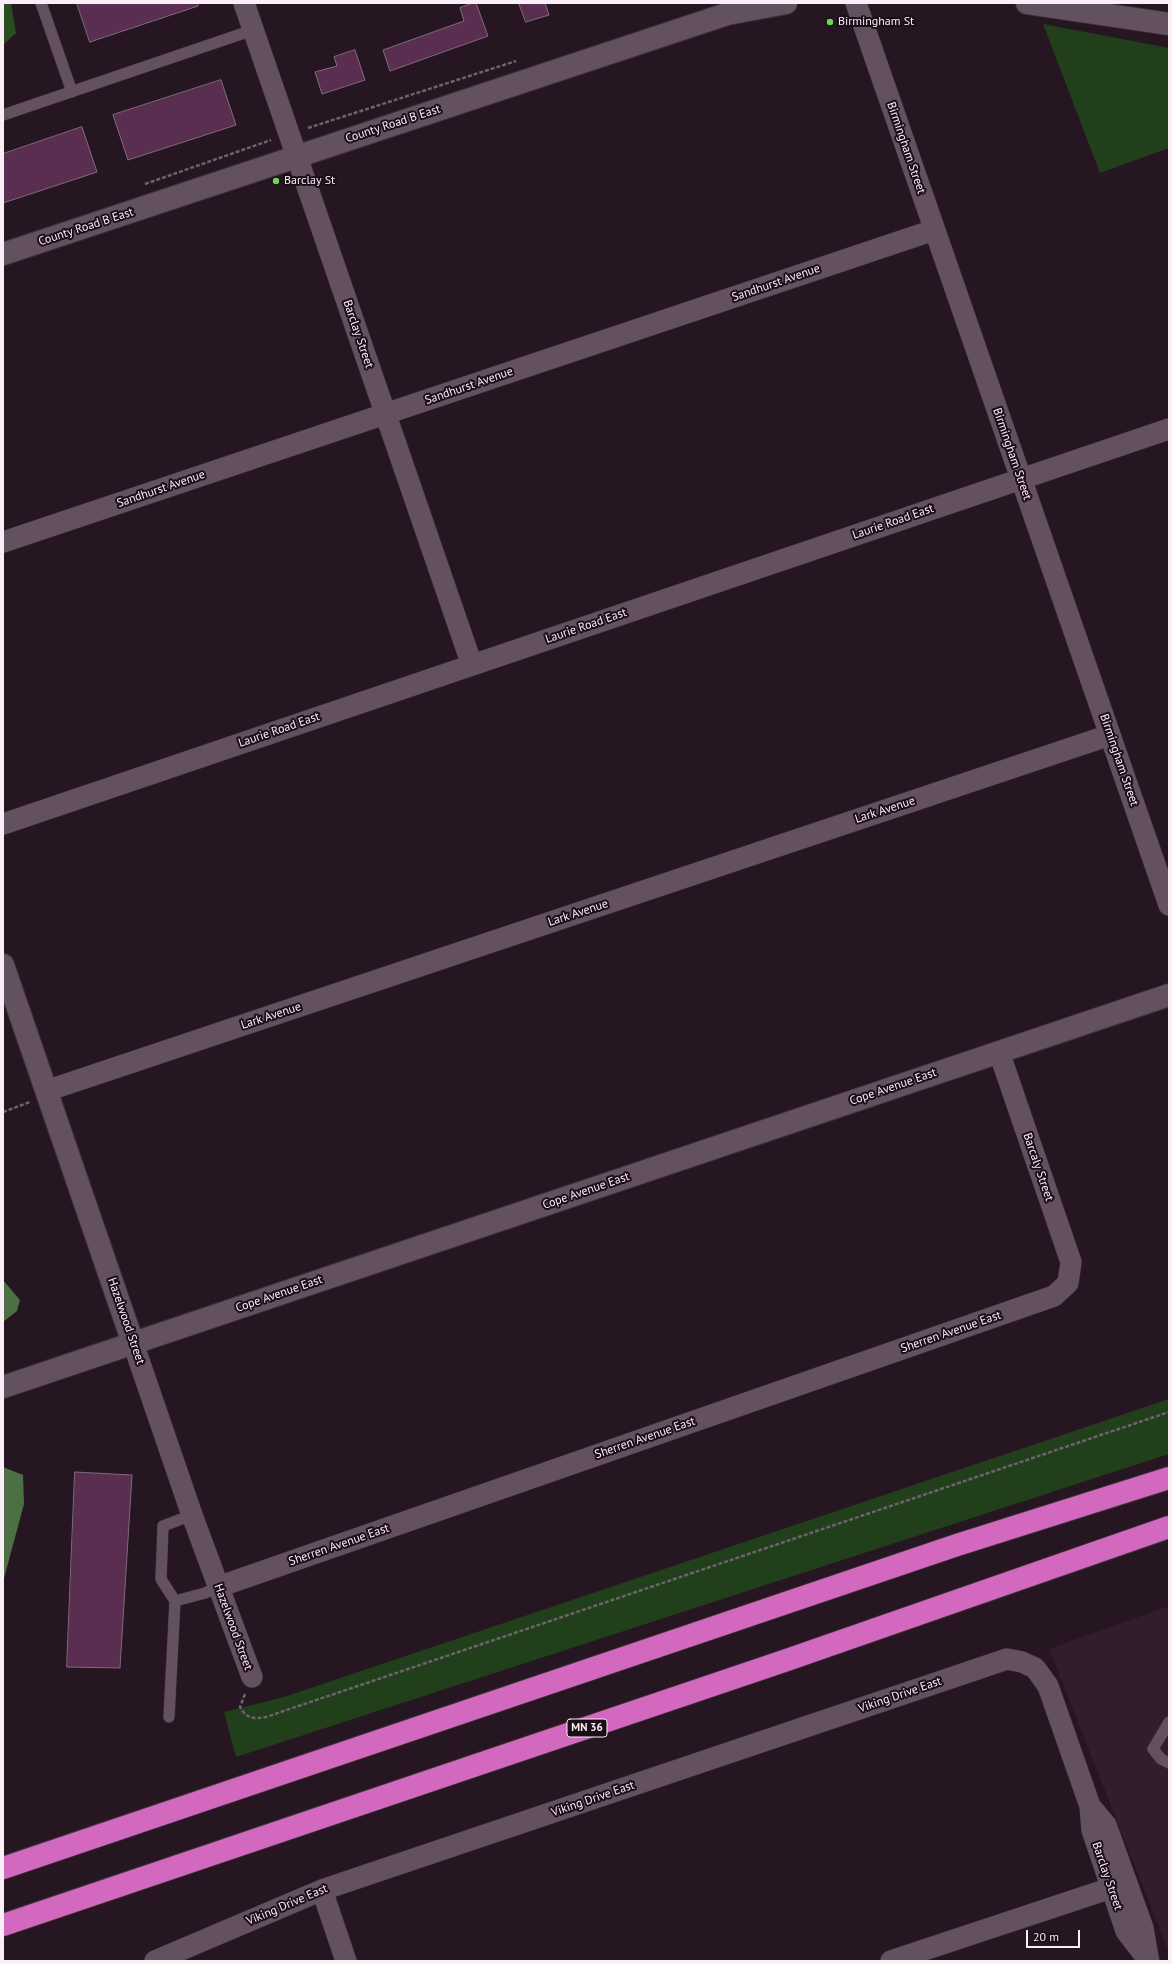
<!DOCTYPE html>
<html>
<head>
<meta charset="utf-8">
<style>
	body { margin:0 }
	#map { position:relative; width:1172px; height:1964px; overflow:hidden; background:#261622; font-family:"PT Sans",sans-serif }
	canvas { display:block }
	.frame { position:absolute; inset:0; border:4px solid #faeef7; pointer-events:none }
	.scale { position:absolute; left:1026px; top:1930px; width:54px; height:18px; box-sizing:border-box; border:2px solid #faeef7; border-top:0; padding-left:5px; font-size:12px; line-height:14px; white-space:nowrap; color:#faeef7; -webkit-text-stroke:3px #1c0d19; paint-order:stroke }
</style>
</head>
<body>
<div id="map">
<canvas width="1172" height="1964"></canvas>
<div class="frame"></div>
<div class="scale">20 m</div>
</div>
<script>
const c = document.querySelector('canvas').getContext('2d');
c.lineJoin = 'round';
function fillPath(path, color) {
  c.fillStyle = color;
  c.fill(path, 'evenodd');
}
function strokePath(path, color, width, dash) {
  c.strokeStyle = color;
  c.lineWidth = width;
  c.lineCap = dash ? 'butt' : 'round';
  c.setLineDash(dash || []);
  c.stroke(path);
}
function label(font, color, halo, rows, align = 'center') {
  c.font = font + ' "PT Sans",sans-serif';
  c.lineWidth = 4;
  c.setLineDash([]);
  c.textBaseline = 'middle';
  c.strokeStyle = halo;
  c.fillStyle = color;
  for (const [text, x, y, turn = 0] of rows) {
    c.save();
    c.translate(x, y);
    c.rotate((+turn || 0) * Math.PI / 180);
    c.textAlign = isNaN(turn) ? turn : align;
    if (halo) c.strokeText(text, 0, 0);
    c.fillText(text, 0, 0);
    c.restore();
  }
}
fillPath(new Path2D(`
	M1169,1606V1952L1049,1649Z`), '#321d2e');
fillPath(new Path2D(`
	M1043,24L1169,48V148L1100,173Z
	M1169,1399V1454L236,1757L224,1712L284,1697Z`), '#213f1b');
fillPath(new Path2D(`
	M3,3H11L16,33L3,45Z`), '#294c21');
fillPath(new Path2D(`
	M3,1280L20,1300L17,1311L3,1322Z
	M3,1467L23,1475L24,1504L3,1582Z`), '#4c7044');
const building = new Path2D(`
	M77,3H198V6L90,42Z
	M473,3H476L488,36L390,71L383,50L464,21L460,8Z
	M519,3H545L549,15L526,22Z
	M355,50L365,80L322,94L315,72L337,66L334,57Z
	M221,80L236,125L128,160L113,115Z
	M82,127L97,172L3,203V154Z
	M75,1472L132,1475L120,1668L67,1667Z`);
fillPath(building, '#592e50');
strokePath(building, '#806b7a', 1);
const lane = new Path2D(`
	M41,3L72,92
	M3,115L253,30
	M175,1601L205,1593L218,1587
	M169,1717L175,1601L161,1579L163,1526L192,1515
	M1169,1722L1153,1749L1161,1759L1169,1763`);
const street = new Path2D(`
	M244,3L472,665
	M856,3L1169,905
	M3,542L934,230
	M3,824L1169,429
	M46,1091L1110,735
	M133,1343L192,1515L252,1677
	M218,1587L1054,1296L1068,1283L1071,1262L999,1052
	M1090,1806L1106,1825L1143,1928L1148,1957
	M322,1890L346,1961
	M155,1961L322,1890L1007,1659L1022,1662L1035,1668L1048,1686L1090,1806L1092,1830L1126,1931L1149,1961
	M891,1961L1111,1888`);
const secondary = new Path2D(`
	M1027,3L1169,24
	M3,254L727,14L786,3
	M3,965L133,1343
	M3,1387L1169,995`);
const highway = new Path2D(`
	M3,1868L957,1545L1169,1478
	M3,1925L784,1661L1169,1527`);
strokePath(lane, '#3d323b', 12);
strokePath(street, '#3d323b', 22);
strokePath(secondary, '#3d323b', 24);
strokePath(highway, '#3d323b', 24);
strokePath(new Path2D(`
	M308,128L516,61
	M145,184L271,140
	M3,1112L30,1102
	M245,1694L240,1707C247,1719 253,1719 266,1717L1169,1412`), '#70626d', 2.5, [4, 2]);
strokePath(lane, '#64515f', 11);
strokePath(street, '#64515f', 21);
strokePath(secondary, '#64515f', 22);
strokePath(highway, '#d368bf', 22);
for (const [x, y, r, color] of [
	[830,22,4,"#73d25c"],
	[276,181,4,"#73d25c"]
]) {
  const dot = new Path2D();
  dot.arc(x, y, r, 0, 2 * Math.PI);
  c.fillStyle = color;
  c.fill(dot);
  strokePath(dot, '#1c0d19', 1.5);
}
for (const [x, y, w] of [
	[587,1728,40]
]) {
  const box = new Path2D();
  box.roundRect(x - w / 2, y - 9, w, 18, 3);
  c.fillStyle = '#1c0d19';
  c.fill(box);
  strokePath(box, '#faeef7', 1);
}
label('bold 11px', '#faeef7', null, [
	["MN 36",587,1728]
]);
label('12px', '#faeef7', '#1c0d19', [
	["Birmingham St",838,22],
	["Barclay St",284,181]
], 'left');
label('12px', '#faeef7', '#1c0d19', [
	["County Road B East",393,124,-18],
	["Birmingham Street",906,148,71],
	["County Road B East",86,227,-18],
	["Sandhurst Avenue",776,283,-19],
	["Barclay Street",358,334,71],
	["Sandhurst Avenue",469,386,-19],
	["Birmingham Street",1012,454,71],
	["Sandhurst Avenue",161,489,-19],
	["Laurie Road East",893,522,-19],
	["Laurie Road East",586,626,-19],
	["Laurie Road East",279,730,-19],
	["Birmingham Street",1119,760,71],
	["Lark Avenue",885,810,-18],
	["Lark Avenue",578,913,-18],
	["Lark Avenue",271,1016,-18],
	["Cope Avenue East",893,1087,-19],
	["Barcaly Street",1038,1167,71],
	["Cope Avenue East",586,1191,-19],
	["Cope Avenue East",279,1294,-19],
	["Hazelwood Street",126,1321,71],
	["Sherren Avenue East",951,1332,-19],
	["Sherren Avenue East",645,1438,-19],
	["Sherren Avenue East",339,1545,-19],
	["Hazelwood Street",233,1627,70],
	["Viking Drive East",900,1695,-19],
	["Viking Drive East",593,1799,-19],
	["Barclay Street",1107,1876,71],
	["Viking Drive East",287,1905,-23]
]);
</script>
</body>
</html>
